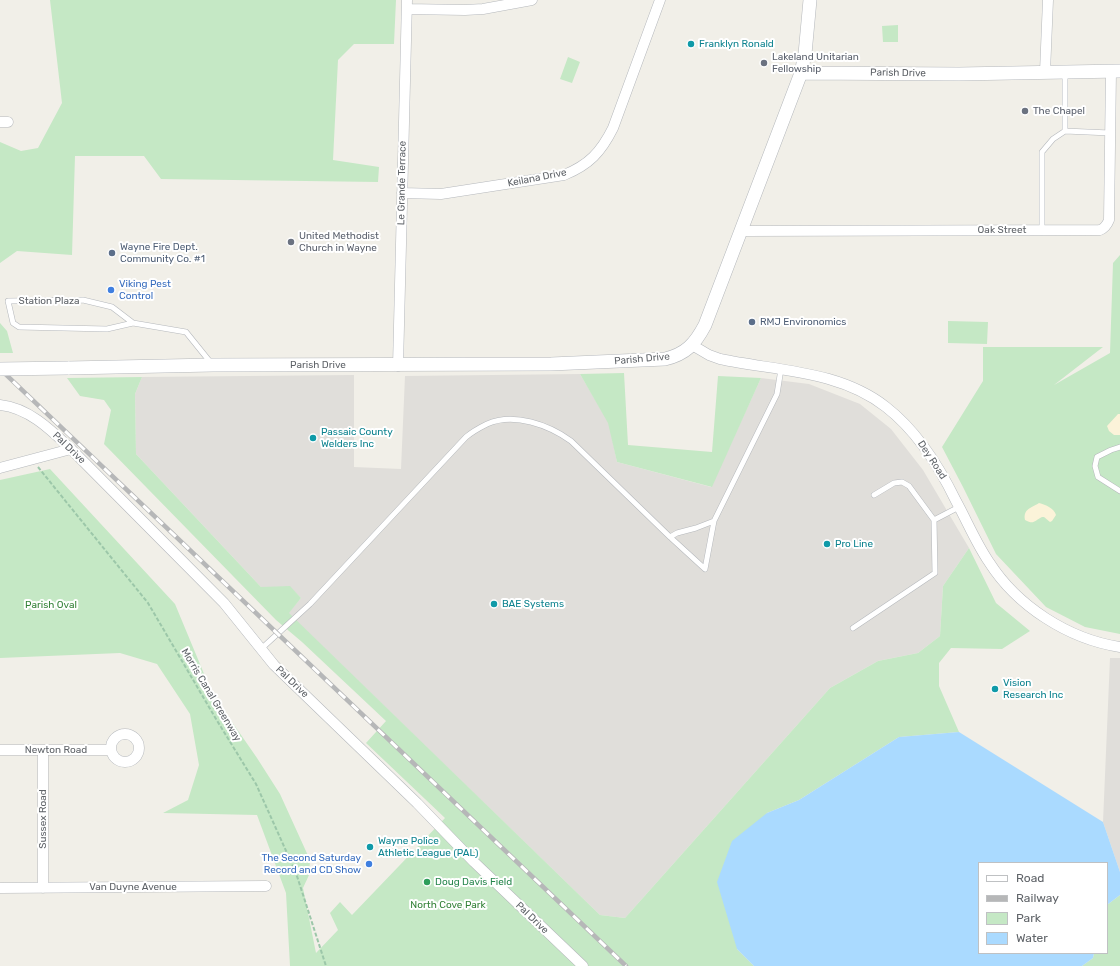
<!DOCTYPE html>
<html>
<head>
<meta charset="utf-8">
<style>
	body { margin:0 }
	#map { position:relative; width:1120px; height:966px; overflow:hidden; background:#f1efe8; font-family:Rubik,sans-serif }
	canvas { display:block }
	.legend { position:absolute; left:978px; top:862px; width:130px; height:92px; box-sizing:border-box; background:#fff; border:1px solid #bfc1c3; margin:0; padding:5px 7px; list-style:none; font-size:12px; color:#5f6368 }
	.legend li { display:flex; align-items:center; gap:8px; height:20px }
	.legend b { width:20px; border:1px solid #bfc1c3 }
</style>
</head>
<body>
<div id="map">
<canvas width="1120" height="966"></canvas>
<ul class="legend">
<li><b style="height:5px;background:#fff"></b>Road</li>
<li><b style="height:5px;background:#b6b7b8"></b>Railway</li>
<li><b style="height:11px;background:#c5e8c5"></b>Park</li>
<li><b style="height:11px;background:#aadaff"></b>Water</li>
</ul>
</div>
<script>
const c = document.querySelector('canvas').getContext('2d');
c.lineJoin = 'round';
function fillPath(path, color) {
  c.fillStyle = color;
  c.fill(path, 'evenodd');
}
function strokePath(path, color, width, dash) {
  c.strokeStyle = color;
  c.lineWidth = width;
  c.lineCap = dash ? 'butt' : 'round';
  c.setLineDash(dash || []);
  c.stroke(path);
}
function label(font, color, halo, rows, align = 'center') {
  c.font = font + ' Rubik,sans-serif';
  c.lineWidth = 4;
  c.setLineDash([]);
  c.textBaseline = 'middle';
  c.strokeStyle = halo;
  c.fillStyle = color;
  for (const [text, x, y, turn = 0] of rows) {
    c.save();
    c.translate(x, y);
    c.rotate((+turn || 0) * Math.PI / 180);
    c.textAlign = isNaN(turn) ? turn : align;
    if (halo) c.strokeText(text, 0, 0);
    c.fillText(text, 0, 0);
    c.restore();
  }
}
fillPath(new Path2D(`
	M580,374L609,423L617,462L711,487L761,378L809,384L860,404L891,429L923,470L969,548L943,586L940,636L918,653L878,661L830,688L625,918L600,915L288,613L301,598L290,587H261L136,454L135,394L142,377L354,375V467L401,469L405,376Z
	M1110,658H1120V872L1103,822Z`), '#e0deda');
fillPath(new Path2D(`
	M50,0H396L394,44H354L338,60L333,160L379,167L378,182L161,179L144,156H75L72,255L17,251L0,263V142L21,151L38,148L62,103Z
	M898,25V42H883L882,26Z
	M568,57L580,62L572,83L560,79Z
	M1120,255V634L1085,627L1046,607L996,554L963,487L942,447L983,381V347H1103L1054,385L1110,353L1113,263Z
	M948,321L988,322L987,344L948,343Z
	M0,323L7,331L13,353H0Z
	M624,373L628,445L712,452L718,376L761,378L712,487L617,462L608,423L580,374Z
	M142,377L135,394L136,454L261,587L290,586L301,598L289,613L600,915L625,918L830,688L878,661L918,653L940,636L943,586L969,548L996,603L1030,631L1002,649L951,648L939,663V686L959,732L899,737L799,800L767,813L737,949L754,966H290L286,893L257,815L163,813L188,800L199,765L190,714L157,664L120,653L0,658V480L50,469L175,604L212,693L257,758L280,794L310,860L309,875L303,888L316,953L338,930L330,913L340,902L352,915L445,818L366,743L386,721L302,642L276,620L104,444L111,410L104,400L80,396L67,378Z
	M1120,895V966H1082L1093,958L1094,953H1107V905Z`), '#c5e8c5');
fillPath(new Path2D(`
	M1118,414H1120V435H1114L1109,431L1107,426Z
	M1039,503C1046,505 1054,508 1056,515L1052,521L1050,522L1044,517H1042C1034,521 1034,525 1025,520C1023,509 1031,508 1039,503Z`), '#fbf3d9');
fillPath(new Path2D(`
	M959,732L1103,822L1120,872V895L1107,905V863H979V953H1094L1093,958L1082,966H754L737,949L717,882L732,841L767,813L799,800L899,737Z`), '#aadaff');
const service = new Path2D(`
	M1065,131L1110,133
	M1042,230V152L1053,139L1065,131V73
	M133,323L112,307L83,300L8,301L13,323L19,327L107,329L133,323L186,332L211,363
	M1120,447L1111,450L1097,457L1095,466L1098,477L1120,491
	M934,520L959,507
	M714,521L696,528L677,533L670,537L705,569L714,521L777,394L781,369
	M853,628L935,573L934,520L909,486L902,482L894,483L874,495
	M261,649L310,604L466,437C472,432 479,428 487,424C514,412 549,425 571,441L670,537`);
const minor = new Path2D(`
	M407,9L465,10L483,9L532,0
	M1045,72L1048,0
	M0,122H8
	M402,193L441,194L564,175C589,165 601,152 613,128L660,0
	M742,231L1100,230C1105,228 1107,225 1109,220L1111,71
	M692,345L709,355L720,359C776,371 839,370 886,407C917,431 939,466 956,501C967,521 976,543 989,562C1017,606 1068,639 1120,647
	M398,366L407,0
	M0,405C29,408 51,430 71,449L224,603L274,665L417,803L474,862L583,966
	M0,468L71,449
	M111 748a14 14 0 1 1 28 0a14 14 0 1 1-28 0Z
	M0,750H111
	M43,750V888
	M0,888L266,886`);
const tertiary = new Path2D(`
	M801,73L959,74L1120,71
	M68,368L213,365L551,364L665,359C686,354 695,344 705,325L801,73L805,54L810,0`);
strokePath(service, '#b5b8bc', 6);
strokePath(minor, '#b5b8bc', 11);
strokePath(tertiary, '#b5b8bc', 14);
strokePath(new Path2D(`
	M38,467L148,603L216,719L256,784L296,873L326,966`), '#9cc7a9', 2, [4, 2]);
strokePath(service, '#fff', 5);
strokePath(minor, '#fff', 10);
strokePath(tertiary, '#fff', 13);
const rail = new Path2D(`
	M0,369L626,966`);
strokePath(rail, '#b6b7b8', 4.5);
strokePath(rail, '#fff', 3, [9]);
const tertiaryBridge = new Path2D(`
	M0,369L68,368`);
strokePath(tertiaryBridge, '#b5b8bc', 14, []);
strokePath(tertiaryBridge, '#fff', 13);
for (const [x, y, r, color] of [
	[691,44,4,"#0f9aa8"],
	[764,63,4,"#6b7280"],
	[1025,111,4,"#6b7280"],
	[291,242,4,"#6b7280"],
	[112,253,4,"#5c6f8a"],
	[111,290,4,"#3f7fe0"],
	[752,322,4,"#5c6f8a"],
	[313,438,4,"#0f9aa8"],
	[827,544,4,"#0f9aa8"],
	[494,604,4,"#0f9aa8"],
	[995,689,4,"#0f9aa8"],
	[370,847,4,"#0f9aa8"],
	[369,864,4,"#3f7fe0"],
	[427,882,4,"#2e9e5b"]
]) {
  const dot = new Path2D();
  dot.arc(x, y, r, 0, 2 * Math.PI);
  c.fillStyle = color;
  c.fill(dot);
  strokePath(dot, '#fff', 1.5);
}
label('10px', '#0d838f', '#fff', [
	["Franklyn Ronald",699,44],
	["Passaic County",321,432],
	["Welders Inc",321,444],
	["Pro Line",835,544],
	["BAE Systems",502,604],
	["Vision",1003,683],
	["Research Inc",1003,695],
	["Wayne Police",378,841],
	["Athletic League (PAL)",378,853]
], 'left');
label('10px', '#5b616d', '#fff', [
	["Lakeland Unitarian",772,57],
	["Fellowship",772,69],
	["The Chapel",1033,111],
	["United Methodist",299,236],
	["Church in Wayne",299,248]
], 'left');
label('10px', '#5f6368', '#fff', [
	["Parish Drive",898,73,1],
	["Keilana Drive",537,178,-11],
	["Le Grande Terrace",402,183,-89],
	["Oak Street",1002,230],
	["Station Plaza",49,301],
	["Parish Drive",642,359,-5],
	["Parish Drive",318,365],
	["Pal Drive",69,448,44],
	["Dey Road",932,460,57],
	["Pal Drive",292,682,44],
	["Morris Canal Greenway",211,695,59],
	["Newton Road",56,750],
	["Sussex Road",43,819,-90],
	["Van Duyne Avenue",133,887],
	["Pal Drive",532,918,44]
]);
label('10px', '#4e5e75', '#fff', [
	["Wayne Fire Dept.",120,247],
	["Community Co. #1",120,259],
	["RMJ Environomics",760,322]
], 'left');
label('10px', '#366cbe', '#fff', [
	["Viking Pest",119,284],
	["Control",119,296],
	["The Second Saturday",361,858,"right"],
	["Record and CD Show",361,870,"right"]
], 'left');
label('10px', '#348238', '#fff', [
	["Parish Oval",51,605],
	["North Cove Park",448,905]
]);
label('10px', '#27864d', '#fff', [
	["Doug Davis Field",435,882]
], 'left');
</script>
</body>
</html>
